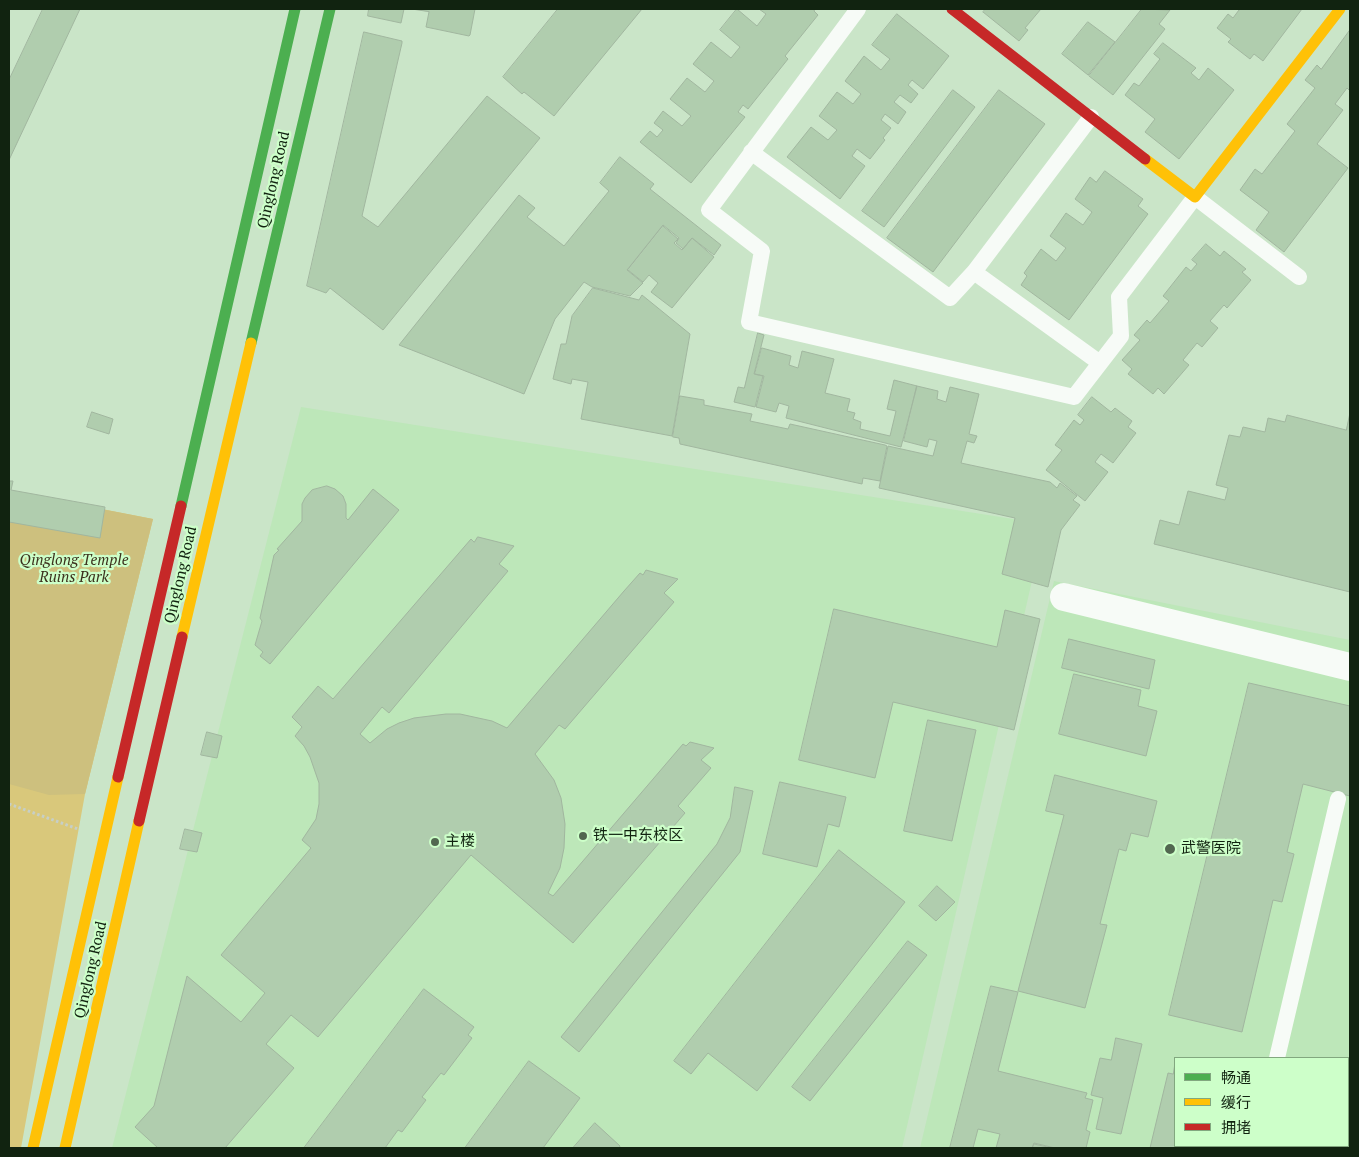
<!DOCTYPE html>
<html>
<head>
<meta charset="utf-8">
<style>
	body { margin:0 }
	#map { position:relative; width:1359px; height:1157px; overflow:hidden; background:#cae5c8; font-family:"PT Serif","Noto Sans SC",serif }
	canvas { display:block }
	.frame { position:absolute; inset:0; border:10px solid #112310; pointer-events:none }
	.legend { position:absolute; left:1174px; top:1057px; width:175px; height:90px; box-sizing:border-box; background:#cdffc9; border:1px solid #82a77f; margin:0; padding:6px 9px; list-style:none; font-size:15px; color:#112310 }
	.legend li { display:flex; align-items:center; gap:10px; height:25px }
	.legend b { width:25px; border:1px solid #82a77f }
</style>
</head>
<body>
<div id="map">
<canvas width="1359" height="1157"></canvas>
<div class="frame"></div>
<ul class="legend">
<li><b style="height:6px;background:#4caf50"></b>畅通</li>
<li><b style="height:6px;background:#ffc107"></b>缓行</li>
<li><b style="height:6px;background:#c62828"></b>拥堵</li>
</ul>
</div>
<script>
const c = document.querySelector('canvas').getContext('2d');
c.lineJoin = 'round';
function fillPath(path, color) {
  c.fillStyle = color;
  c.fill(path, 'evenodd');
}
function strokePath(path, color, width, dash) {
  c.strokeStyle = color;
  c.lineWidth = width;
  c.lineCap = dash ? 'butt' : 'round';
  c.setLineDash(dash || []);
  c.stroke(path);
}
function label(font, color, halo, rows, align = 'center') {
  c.font = font + ' "PT Serif","Noto Sans SC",serif';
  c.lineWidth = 4.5;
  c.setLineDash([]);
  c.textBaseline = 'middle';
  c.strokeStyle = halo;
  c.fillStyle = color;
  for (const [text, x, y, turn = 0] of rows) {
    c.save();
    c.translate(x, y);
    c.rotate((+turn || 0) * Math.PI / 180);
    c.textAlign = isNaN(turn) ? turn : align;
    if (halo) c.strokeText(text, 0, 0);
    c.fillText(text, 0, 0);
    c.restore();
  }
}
fillPath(new Path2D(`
	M301,407L1045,524L902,1148H112Z
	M1054,581L1350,640V1148H920ZM1175,1058H1348V1146H1175Z`), '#bde7b9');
fillPath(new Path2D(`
	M9,491L153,519L85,794L21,1148H9Z`), '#d9c87b');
fillPath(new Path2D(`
	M9,491L153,519L85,794L49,795L9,784Z`), '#cdc07e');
const building = new Path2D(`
	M43,9H80L9,160V80Z
	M369,9H404L401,23L368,16Z
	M412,9H475L470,35L469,36L426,27L429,12Z
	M558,9H642L554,116L524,92L522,94L503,77Z
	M737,9L757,26L766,14L759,9H815L814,11L818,15L785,56L788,59L748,109L743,105L738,112L745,117L691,183L640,142L650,131L657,137L663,130L654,123L663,111L682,126L691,116L670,99L687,78L705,92L714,81L693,64L711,42L731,58L740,47L720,30Z
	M986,9H1041L1025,28L1028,30L1019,41L983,12Z
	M1142,9L1170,10L1159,24L1165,29L1113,95L1089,76Z
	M1237,9H1302L1263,61L1254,54L1250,59L1228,42L1231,39L1217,28L1228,14L1233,18L1239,10Z
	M897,14L949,56L923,89L912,80L908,85L918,94L911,103L900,95L894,102L906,112L898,124L885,114L881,120L891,128L883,138L885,140L870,159L857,149L852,156L865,166L840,199L787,157L811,127L828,140L837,130L819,116L837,92L853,104L861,94L845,81L864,56L881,70L890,59L872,45Z
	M1088,22L1115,42L1088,75L1062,54Z
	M1350,30V91L1347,88L1335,104L1343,110L1317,144L1348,168L1284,252L1256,230L1269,212L1240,190L1255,169L1262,174L1295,131L1287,124L1315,88L1305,80L1317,65L1321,69Z
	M364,32L402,41V43L362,216L378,227L487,96L540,138L383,330L330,288L326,293L307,286Z
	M1163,43L1196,68L1191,73L1199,80L1208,68L1234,90L1179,159L1145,132L1155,119L1125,95L1134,83L1139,86L1160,59L1154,54Z
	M953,90L975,107L884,227L862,211Z
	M999,90L1045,124L933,272L887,238Z
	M620,157L654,184L650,189L721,245L714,255L692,238L683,249L676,243L679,238L663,225L627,270L643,283L630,296L592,287L584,282L555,319L524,394L399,345L519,195L535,208L527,217L564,246L609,191L600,183Z
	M1105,171L1143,199L1138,206L1148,214L1069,320L1021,285L1027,276L1024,273L1041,249L1056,261L1066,248L1050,236L1066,213L1083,225L1092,212L1075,199L1090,177L1096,182Z
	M663,226L678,239L674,243L682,250L692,238L714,257L672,308L651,292L658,283L649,275L643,282L628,270Z
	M1206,244L1220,256L1224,251L1246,269L1242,272L1251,280L1227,308L1224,305L1210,321L1218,328L1202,347L1197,343L1183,360L1189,365L1164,394L1158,388L1153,394L1128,374L1132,369L1122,360L1140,340L1134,335L1147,320L1150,323L1169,301L1163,296L1186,267L1191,271L1197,264L1192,260Z
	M593,288L639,300L642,295L690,334L672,436L581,419L588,382L572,379L571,384L553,379L561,344H566L572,316Z
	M758,333L764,335L754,374L763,376L755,407L734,402L738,387L744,388Z
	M762,348L791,356L789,365L798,368L802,351L834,359L825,393L850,399L847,411L855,413L853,419L861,422L860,429L890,436L896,411L887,409L894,380L917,386L901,447L786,418L789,406L779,403L776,412L756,407L764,376L755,374Z
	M917,386L938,391L937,399L946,402L950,387L979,394L969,434L977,436L974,443L967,441L961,463L1050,482L1057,488L1060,483L1077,496L1073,500L1080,505L1061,530L1048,587L1002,574L1015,518L879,488L888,446L933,456L937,441L929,439L927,447L904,441Z
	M680,396L704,400V405L752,414L750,421L788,429L790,424L885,445L887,446L880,481L863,478L862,484L680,444L679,438L673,437Z
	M1092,397L1111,412L1115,408L1132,421L1128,427L1136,433L1113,463L1101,454L1095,462L1108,472L1085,501L1046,470L1062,450L1055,445L1074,420L1080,425L1084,420L1078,415Z
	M92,412L113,419L109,434L87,427Z
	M1350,413V592L1154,544L1160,520L1179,525L1188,491L1225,500L1228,488L1216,485L1229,435L1240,437L1243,427L1265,432L1268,418L1285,422L1287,415L1346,430Z
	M9,481H13L11,490L105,507L100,538L9,522Z
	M327,486L335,489L343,496L346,504V518L348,520L373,489L399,510L270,664L260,656L263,652L255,645L262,621L260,618L274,555L279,550L277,549L302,521V504L305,498L312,490Z
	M478,537L514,546L499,564L508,571L389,713L382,707L360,734L370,743L387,729L399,723L414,718L446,714H460L492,721L507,728L624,591L640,573L643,575L646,570L678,579L664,593L674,602L565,729L559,725L535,754L554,780L561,798L565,824L564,848L560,868L548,893L553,896L683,744L686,746L690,742L714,748L701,760L711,768L678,806L685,813L573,943L471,855L318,1037L291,1015L266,1044L294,1068L225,1148H158L135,1127L154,1106L187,976L241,1022L265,993L221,955L311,848L302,840L316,819L319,804V783L310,757L304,746L295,736L302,727L292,717L318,686L333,699L471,539L474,542Z
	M834,609L997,647L1005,610L1040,619L1014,730L893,702L875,778L799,760Z
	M1069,639L1155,660L1149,689L1062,668Z
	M1074,674L1141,690L1138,706L1157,711L1146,756L1059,734Z
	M1249,683L1350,706V796L1303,784L1287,852L1294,854L1282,902L1273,900L1242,1032L1169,1015Z
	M928,720L976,730L952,841L904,831Z
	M207,732L222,736L217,758L201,755Z
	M1055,775L1157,801L1148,837L1131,833L1126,851L1119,849L1100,924L1107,925L1085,1008L1018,991L1064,815L1046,811Z
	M780,782L846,797L839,827L828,824L817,867L763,854Z
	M735,787L753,791L740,852L579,1052L561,1037L717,844L730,818Z
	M185,829L202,833L197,852L180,849Z
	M839,850L905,902L757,1091L708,1053L691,1074L674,1061Z
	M937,886L955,902L936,921L919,906Z
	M908,941L927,955L810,1101L792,1087Z
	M991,986L1018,992L998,1071L1087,1093L1085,1098L1093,1100L1086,1130L1090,1132L1086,1148H1055L1034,1143L1032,1148H996L1000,1134L978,1129L973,1148H950Z
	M424,989L474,1027L468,1035L472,1038L444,1075L441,1073L422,1097L426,1100L402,1132L398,1130L385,1148H304Z
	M1116,1038L1142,1044L1121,1134L1096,1129L1103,1098L1091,1095L1100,1058L1111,1060Z
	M529,1061L580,1098L543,1148H465Z
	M1175,1063V1146H1211L1210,1148H1150L1168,1073L1173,1074Z
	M1348,1100L1350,1101V1148H1332L1333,1146H1348Z
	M595,1123L620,1146L619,1148H573Z
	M1034,1144L1052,1148H1033Z
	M1253,1146H1304V1148H1253Z`);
fillPath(building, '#b0cdae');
strokePath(building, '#a1b69f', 1);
strokePath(new Path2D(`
	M9,804L78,829`), '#c7cfc7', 3, [2.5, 2.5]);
strokePath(new Path2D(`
	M858,9L709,210L762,251L749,322L1074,397L1121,336L1119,297L1195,197L1299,277
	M751,152L950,298L974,272L1091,117
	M974,272L1100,363
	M1277,1058L1338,799
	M1348,1089L1350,1090`), '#f7fbf7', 16);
strokePath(new Path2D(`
	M1064,597L1350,667`), '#f7fbf7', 28);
strokePath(new Path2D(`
	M251,343L330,9
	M181,506L295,9`), '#4caf50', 11);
strokePath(new Path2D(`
	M1145,159L1195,197L1340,9
	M182,637L251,343
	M33,1148L118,777
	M65,1148L139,821`), '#ffc107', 11);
strokePath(new Path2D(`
	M952,9L1145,159
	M118,777L181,506
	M139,821L182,637`), '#c62828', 11);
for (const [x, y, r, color] of [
	[583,836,5,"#526750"],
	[435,842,5,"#526750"],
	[1170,849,6,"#526750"]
]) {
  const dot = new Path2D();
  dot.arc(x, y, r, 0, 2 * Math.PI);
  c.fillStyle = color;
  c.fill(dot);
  strokePath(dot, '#cdffc9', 2);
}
label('15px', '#112310', '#cdffc9', [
	["Qinglong Road",274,180,-77],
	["Qinglong Road",181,575,-77],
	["Qinglong Road",91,970,-77]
]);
label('italic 15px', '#3c311d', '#cdffc9', [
	["Qinglong Temple",74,561],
	["Ruins Park",74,578]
]);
label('15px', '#112310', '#cdffc9', [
	["铁一中东校区",593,836],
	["主楼",445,842],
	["武警医院",1181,849]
], 'left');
</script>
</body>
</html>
